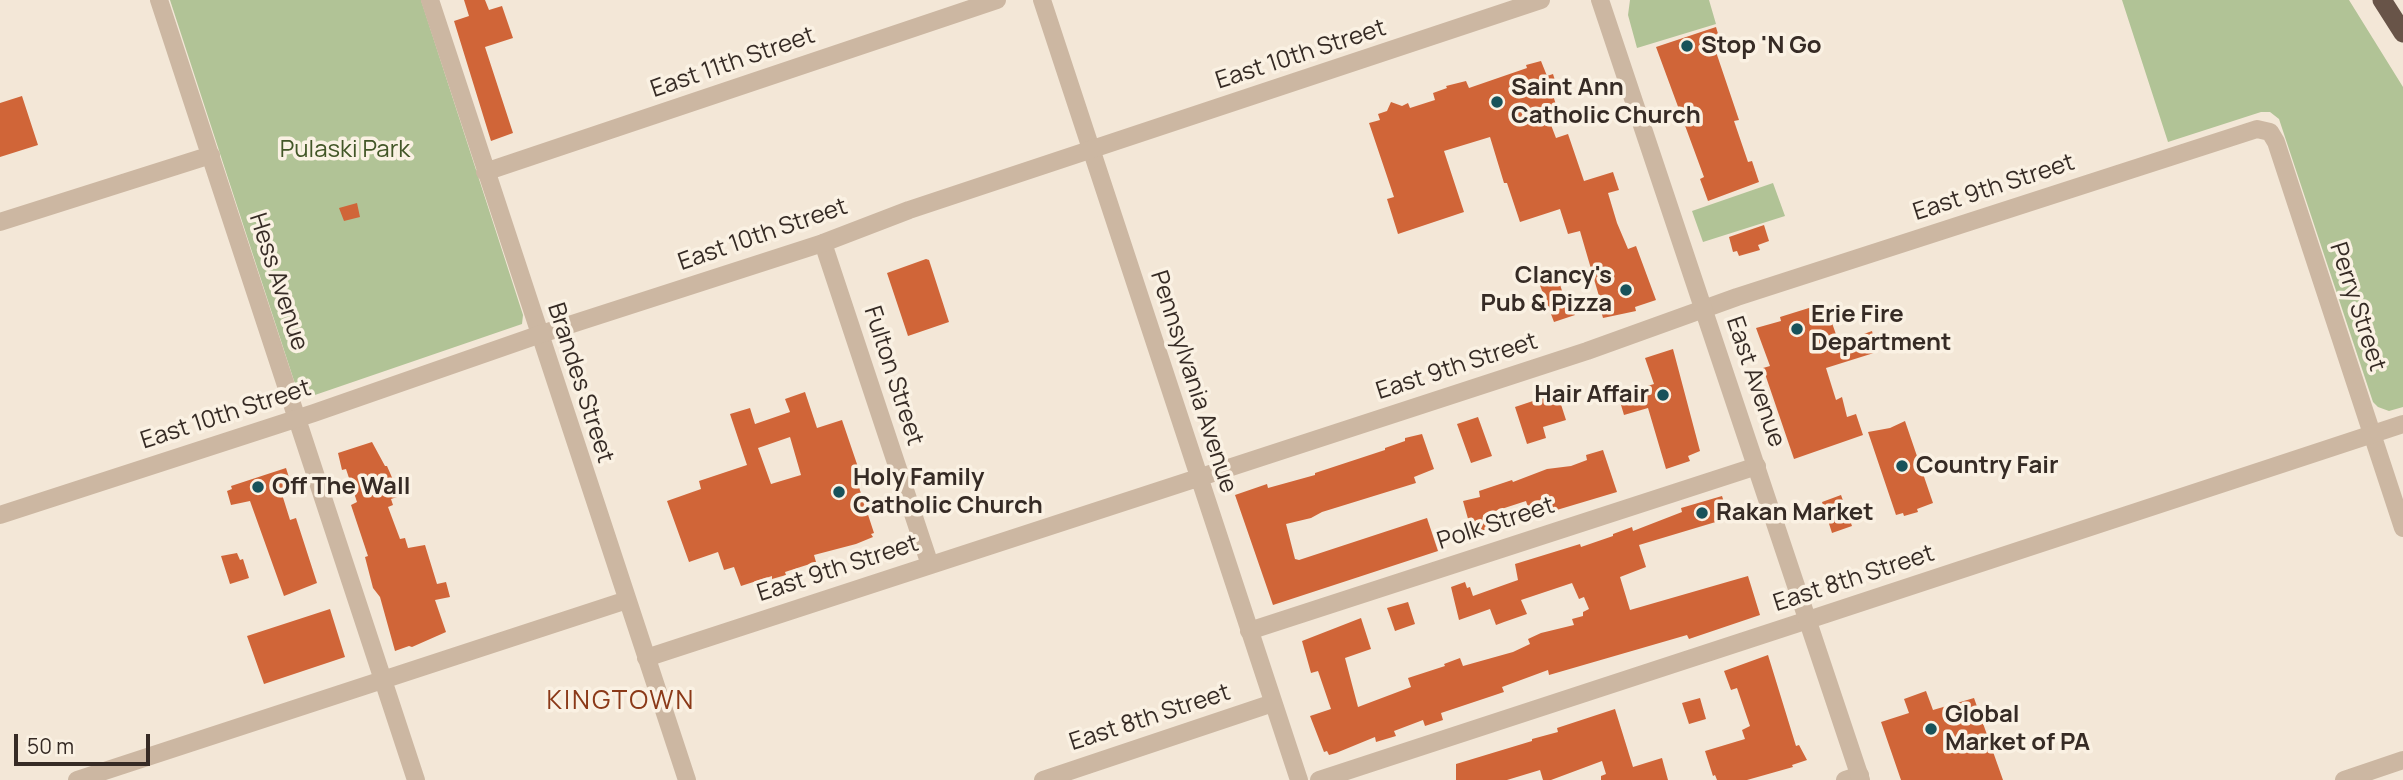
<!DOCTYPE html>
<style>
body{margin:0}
#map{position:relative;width:2403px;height:780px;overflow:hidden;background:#f3e7d7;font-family:Manrope,sans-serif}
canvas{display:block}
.scale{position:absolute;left:14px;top:734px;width:136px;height:32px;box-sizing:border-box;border:4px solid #362b25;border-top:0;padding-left:9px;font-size:21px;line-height:24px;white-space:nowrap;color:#362b25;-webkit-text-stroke:5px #faf1e3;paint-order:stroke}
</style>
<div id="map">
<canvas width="2403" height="780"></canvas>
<div class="scale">50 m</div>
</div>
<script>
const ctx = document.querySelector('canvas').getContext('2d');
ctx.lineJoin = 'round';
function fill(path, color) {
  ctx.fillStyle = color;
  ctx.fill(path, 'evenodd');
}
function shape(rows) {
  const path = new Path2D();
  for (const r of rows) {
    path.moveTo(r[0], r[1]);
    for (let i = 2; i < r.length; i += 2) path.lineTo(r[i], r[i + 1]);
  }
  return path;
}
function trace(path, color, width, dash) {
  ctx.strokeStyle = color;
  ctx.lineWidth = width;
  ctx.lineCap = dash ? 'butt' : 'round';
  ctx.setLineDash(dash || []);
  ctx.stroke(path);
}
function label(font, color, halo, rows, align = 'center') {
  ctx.font = font + ' Manrope,sans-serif';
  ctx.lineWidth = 7;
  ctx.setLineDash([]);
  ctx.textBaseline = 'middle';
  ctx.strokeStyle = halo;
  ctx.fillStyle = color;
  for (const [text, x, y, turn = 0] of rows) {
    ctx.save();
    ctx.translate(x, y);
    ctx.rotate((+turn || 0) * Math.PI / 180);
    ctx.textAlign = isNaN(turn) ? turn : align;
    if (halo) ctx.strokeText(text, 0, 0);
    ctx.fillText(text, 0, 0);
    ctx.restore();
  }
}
fill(shape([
 [170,0,421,0,523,315,522,324,312,396,302,396,297,390],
 [1630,0,1709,0,1716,24,1637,48,1628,15],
 [2122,0,2349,0,2403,87,2403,407,2389,411,2378,407,2373,402,2279,119,2270,112,2261,112,2168,142],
 [1773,183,1785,216,1703,242,1692,211]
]), '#b1c396');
fill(shape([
 [464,0,485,0,489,10,502,6,513,38,485,47,513,133,491,141,454,21,469,16],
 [1716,27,1721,44,1714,46,1739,120,1734,121,1748,162,1752,161,1759,182,1708,201,1700,179,1704,177,1656,47],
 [1541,61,1547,76,1553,74,1558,90,1552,92,1557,108,1546,112,1556,138,1568,134,1584,181,1613,172,1619,190,1608,193,1617,223,1628,249,1636,246,1656,300,1635,307,1636,311,1603,318,1599,304,1601,303,1580,231,1568,234,1560,209,1520,222,1507,183,1504,183,1490,137,1444,151,1464,212,1398,234,1387,199,1394,197,1369,123,1380,120,1378,114,1387,111,1391,102,1402,106,1408,103,1410,108,1435,100,1433,93,1447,88,1446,86,1466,81,1469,88,1527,68,1526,65],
 [22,96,38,145,0,157,0,103],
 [357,203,360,217,344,221,339,208],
 [1764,225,1769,241,1758,245,1760,250,1739,256,1737,251,1733,252,1729,237],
 [926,259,929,260,949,322,908,336,887,273],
 [1555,269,1563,294,1566,293,1575,315,1554,322,1536,275],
 [1825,303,1839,343,1872,331,1877,352,1826,368,1836,400,1842,397,1847,417,1856,414,1863,435,1794,459,1763,368,1770,366,1756,328,1781,321,1780,317],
 [1673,349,1700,451,1688,456,1690,461,1666,469,1648,408,1624,415,1618,395,1654,384,1645,358],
 [1556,389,1566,420,1543,427,1546,438,1527,444,1515,407,1539,399,1537,395],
 [805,392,817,428,842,420,859,470,854,472,874,533,871,534,873,537,856,544,814,555,816,562,785,572,786,575,772,579,772,576,741,586,734,567,724,570,718,552,689,562,667,501,701,489,699,481,747,465,730,414,750,408,755,424,790,412,785,399],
 [790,437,801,475,771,484,758,448],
 [1478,417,1492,456,1471,463,1457,424],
 [1905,421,1933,503,1917,509,1918,512,1904,516,1903,513,1896,515,1868,432,1890,428],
 [1422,434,1434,469,1414,477,1416,483,1322,512,1311,518,1286,524,1295,559,1299,560,1427,518,1438,551,1273,605,1235,495,1267,484,1268,488,1315,475,1315,473,1385,450,1385,448,1405,441,1405,438],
 [372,442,385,466,387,466,400,496,391,499,393,505,388,507,400,539,405,538,408,548,425,545,437,584,446,582,450,597,435,600,446,632,412,647,409,646,395,651,380,597,373,588,365,557,368,556,351,505,357,502,346,469,342,470,338,453],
 [1603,450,1617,492,1550,512,1548,505,1529,510,1526,501,1483,515,1488,529,1472,533,1463,501,1480,497,1479,491,1512,480,1513,482,1547,469,1571,466,1587,460,1586,455],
 [286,468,292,487,281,491,290,520,296,518,317,583,284,596,250,501,231,505,227,491,232,489,231,486],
 [1841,495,1852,526,1832,533,1822,502],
 [1722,496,1729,518,1639,545,1646,567,1620,577,1630,610,1748,576,1760,615,1689,639,1687,635,1549,675,1548,670,1502,687,1504,692,1441,713,1443,720,1425,726,1423,720,1394,731,1396,736,1376,742,1375,737,1336,753,1329,755,1327,751,1324,752,1310,716,1331,709,1318,671,1311,673,1302,641,1361,618,1371,649,1345,658,1358,707,1411,687,1408,678,1445,666,1444,664,1460,658,1463,666,1513,652,1530,644,1528,639,1541,633,1574,625,1572,619,1583,616,1583,612,1589,609,1584,597,1579,599,1572,583,1521,600,1527,614,1504,622,1496,625,1490,609,1459,620,1451,587,1465,582,1467,588,1470,587,1473,596,1518,580,1515,564,1580,544,1581,547,1613,536,1613,534,1632,527,1633,531,1682,512,1681,508],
 [237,553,240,560,243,559,249,578,230,584,221,556],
 [1408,602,1415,624,1395,631,1387,608],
 [330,609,345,657,264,684,247,636],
 [1768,655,1796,746,1799,745,1807,760,1792,765,1793,767,1747,780,1717,780,1715,775,1713,776,1705,751,1745,739,1742,730,1750,726,1737,688,1731,690,1724,671],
 [1926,691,1933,710,1974,698,2003,780,1901,780,1881,722,1909,713,1904,699],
 [1700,698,1706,719,1689,724,1682,703],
 [1615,709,1633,767,1662,758,1668,780,1601,780,1601,776,1606,774,1602,761,1551,780,1543,780,1540,770,1507,780,1456,780,1456,764,1532,741,1532,739,1558,732,1557,728]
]), '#d06538');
trace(shape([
 [159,0,416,780],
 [430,0,687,780],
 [1042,0,1299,780],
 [485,172,997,0],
 [0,222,211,155],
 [823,243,930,565],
 [1249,631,1757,466],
 [646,658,1587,351,1737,297,2257,129,2270,132,2276,142,2403,528],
 [77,780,627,600],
 [1043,780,1273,703],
 [1319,780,1808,620],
 [1845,780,1860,775],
 [2344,780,2403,760]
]), '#ccb7a2', 18);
trace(shape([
 [1600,0,1861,780],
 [0,515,314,413,538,335,823,243,909,210,1541,0],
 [1808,620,2403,424]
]), '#ccb7a2', 18);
trace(shape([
 [2382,0,2403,33]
]), '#685448', 19);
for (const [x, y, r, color] of [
 [1687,46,7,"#18525a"],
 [1497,102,7,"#18525a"],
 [1626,290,7,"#18525a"],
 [1797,329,7,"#18525a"],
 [1663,395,7,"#18525a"],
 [1902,466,7,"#18525a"],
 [258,487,7,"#18525a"],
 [839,492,7,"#18525a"],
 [1702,513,7,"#18525a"],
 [1931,729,7,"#18525a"]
]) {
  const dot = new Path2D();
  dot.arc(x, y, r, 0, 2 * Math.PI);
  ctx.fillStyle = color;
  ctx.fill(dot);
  trace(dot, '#faf1e3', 2.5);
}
label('bold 24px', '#362b25', '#faf1e3', [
 ["Stop 'N Go",1701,46],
 ["Saint Ann",1511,88],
 ["Catholic Church",1511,116],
 ["Clancy's",1612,276,"right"],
 ["Pub & Pizza",1612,304,"right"],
 ["Erie Fire",1811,315],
 ["Department",1811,343],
 ["Hair Affair",1649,395,"right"],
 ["Country Fair",1916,466],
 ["Holy Family",853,478],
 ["Catholic Church",853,506],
 ["Off The Wall",272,487],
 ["Rakan Market",1716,513],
 ["Global",1945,715],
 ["Market of PA",1945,743]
], 'left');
label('24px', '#362b25', '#faf1e3', [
 ["East 10th Street",1301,55,-18],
 ["East 11th Street",733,63,-19],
 ["East 9th Street",1994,188,-18],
 ["East 10th Street",763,235,-19],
 ["Hess Avenue",278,282,72],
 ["Perry Street",2357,307,72],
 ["East 9th Street",1457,367,-18],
 ["Fulton Street",893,376,72],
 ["Pennsylvania Avenue",1193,382,72],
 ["East Avenue",1755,382,71],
 ["Brandes Street",580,383,72],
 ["East 10th Street",226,415,-18],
 ["Polk Street",1496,524,-18],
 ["East 9th Street",838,569,-18],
 ["East 8th Street",1854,579,-18],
 ["East 8th Street",1150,718,-18]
]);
label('24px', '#425627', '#faf1e3', [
 ["Pulaski Park",345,150]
]);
ctx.letterSpacing = '2px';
label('26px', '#8b3918', '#faf1e3', [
 ["KINGTOWN",621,702]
]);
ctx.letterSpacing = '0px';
</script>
